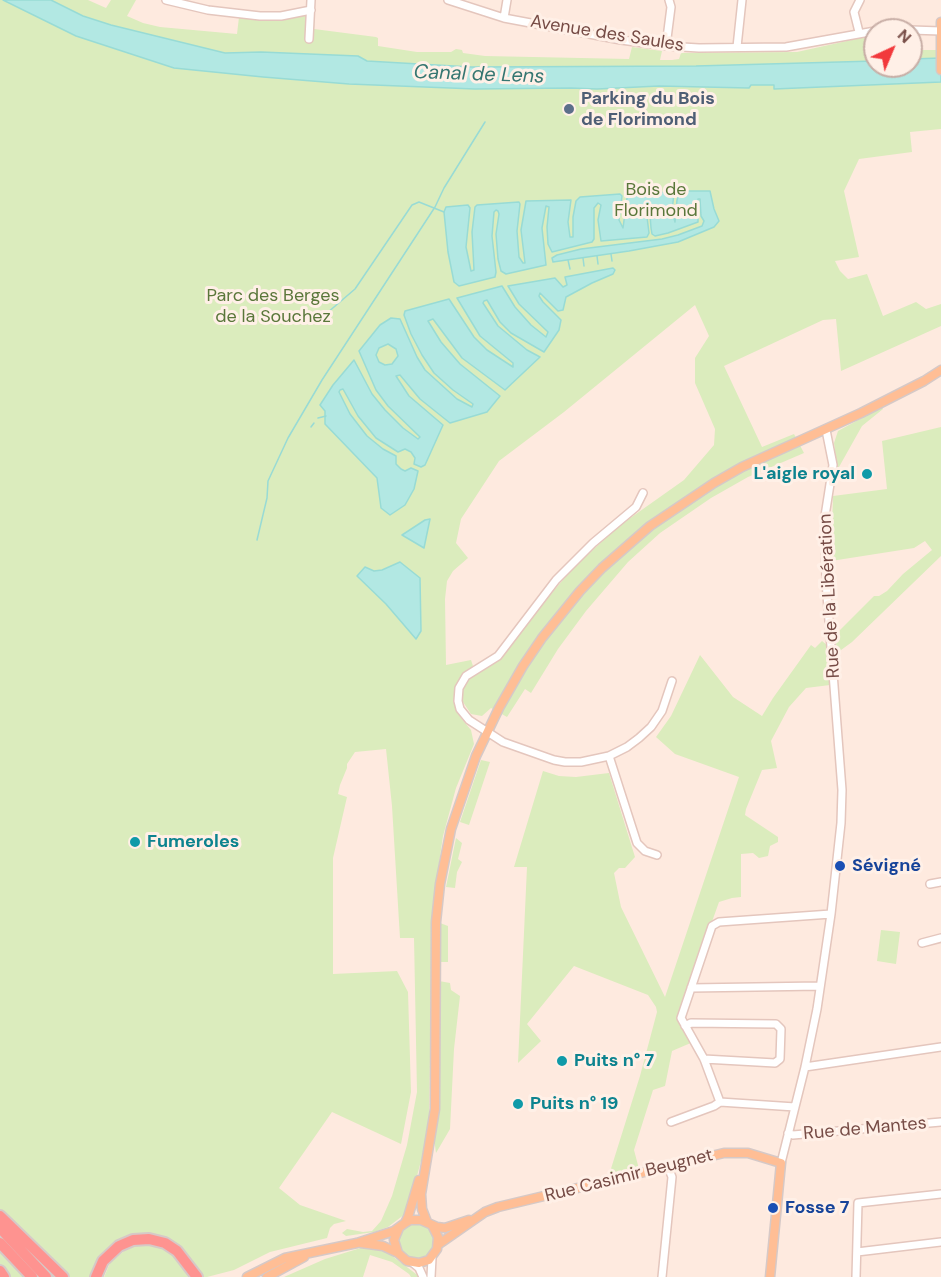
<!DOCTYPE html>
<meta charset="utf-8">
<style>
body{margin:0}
#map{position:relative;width:941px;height:1277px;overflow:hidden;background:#feeadf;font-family:"DM Sans",sans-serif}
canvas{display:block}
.north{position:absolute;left:863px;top:18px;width:60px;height:60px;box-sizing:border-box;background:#fff0e7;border:2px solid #c8aea6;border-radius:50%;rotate:44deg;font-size:16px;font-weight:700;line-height:24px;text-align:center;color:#764b45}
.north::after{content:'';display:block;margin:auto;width:21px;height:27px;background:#f2393c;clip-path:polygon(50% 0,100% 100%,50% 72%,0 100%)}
</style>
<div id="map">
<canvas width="941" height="1277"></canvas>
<div class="north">N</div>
</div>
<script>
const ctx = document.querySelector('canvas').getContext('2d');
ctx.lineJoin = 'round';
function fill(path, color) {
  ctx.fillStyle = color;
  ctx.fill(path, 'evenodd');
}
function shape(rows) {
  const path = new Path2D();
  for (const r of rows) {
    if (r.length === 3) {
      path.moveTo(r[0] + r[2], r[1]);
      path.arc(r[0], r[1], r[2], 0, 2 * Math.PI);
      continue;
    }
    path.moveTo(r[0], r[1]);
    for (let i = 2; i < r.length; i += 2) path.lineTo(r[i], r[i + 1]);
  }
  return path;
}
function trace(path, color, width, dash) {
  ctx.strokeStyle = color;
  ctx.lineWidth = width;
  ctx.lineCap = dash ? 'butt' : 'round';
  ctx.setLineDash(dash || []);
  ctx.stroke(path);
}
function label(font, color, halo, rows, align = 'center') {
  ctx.font = font + ' "DM Sans",sans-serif';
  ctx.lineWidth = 6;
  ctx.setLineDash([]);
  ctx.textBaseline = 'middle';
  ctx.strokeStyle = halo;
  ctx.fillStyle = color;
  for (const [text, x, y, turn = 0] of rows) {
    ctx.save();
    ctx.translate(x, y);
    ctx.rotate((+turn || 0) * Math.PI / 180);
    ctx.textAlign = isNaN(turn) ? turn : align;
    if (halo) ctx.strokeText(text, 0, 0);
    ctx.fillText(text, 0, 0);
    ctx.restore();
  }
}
fill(shape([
 [0,0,88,0,106,8,111,0,136,0,127,16,143,23,160,27,237,34,239,17,271,20,304,14,315,14,314,29,376,37,378,38,378,46,417,52,451,52,456,49,462,50,463,53,485,56,629,59,632,47,662,51,660,60,672,60,679,59,681,53,797,52,865,37,866,51,875,51,875,66,911,66,911,50,941,50,938,82,941,82,941,129,910,132,912,152,859,159,844,191,859,257,835,261,840,271,848,279,867,274,883,316,916,302,926,309,941,304,941,326,841,371,836,319,823,320,724,366,762,447,794,434,804,453,748,477,711,498,660,533,628,562,586,611,558,649,531,693,525,689,507,717,491,708,482,716,471,714,463,702,463,691,465,684,474,674,502,658,532,616,574,567,619,526,684,480,714,445,715,429,695,383,695,358,709,336,695,305,564,412,499,461,461,519,456,543,468,558,453,571,447,581,445,599,446,665,471,660,473,666,460,678,454,703,461,718,471,730,474,744,456,788,443,836,436,884,432,923,429,1125,424,1150,408,1209,405,1214,388,1227,374,1232,346,1236,342,1233,347,1229,363,1232,372,1231,381,1221,392,1196,407,1145,417,1092,414,938,400,938,392,806,386,749,355,752,347,764,347,768,340,785,338,794,347,797,333,858,333,974,397,971,408,992,411,1092,401,1144,332,1112,279,1188,300,1205,346,1221,334,1224,330,1228,327,1238,270,1252,234,1270,207,1277,199,1277,182,1251,131,1237,94,1277,70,1277,0,1209],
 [882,407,883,409,862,426,839,467,837,467,834,443,838,431],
 [941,427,941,556,852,642,837,653,835,635,874,596,879,596,887,591,903,574,932,550,925,541,914,548,831,561,833,496,887,489,882,441],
 [822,641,827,645,830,685,806,688,789,707,771,741,777,768,762,770,746,809,745,815,778,837,778,842,770,846,768,856,759,858,753,853,741,854,741,897,732,898,719,902,678,1017,693,1042,672,1051,665,1086,653,1090,634,1150,639,1169,609,1175,640,1076,657,1012,656,1007,648,995,574,966,527,1024,541,1041,518,1063,527,867,514,867,543,771,559,776,576,777,609,773,635,857,625,868,619,868,614,873,621,907,665,997,739,777,675,754,656,737,671,716,700,655,733,697,762,716,773,698,811,645,815,648],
 [481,760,490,762,469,825,460,822],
 [456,838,462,843,458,859,462,862,457,872,455,888,446,887],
 [440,923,448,926,448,962,439,962],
 [881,930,900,932,896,964,877,961],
 [439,981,450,983,451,990,460,996,454,1049,450,1129,436,1153,434,1138],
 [416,1241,18],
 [149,1243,170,1250,187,1271,188,1277,104,1277,110,1263,124,1251,140,1244],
 [367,1246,375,1246,378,1250,383,1249,420,1277,411,1277,409,1274,392,1262,370,1255,363,1277,284,1277,325,1259],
 [0,1251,24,1277,8,1277,0,1264]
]), '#dbecbd');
const water = shape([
 [3,0,51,0,83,16,111,25,225,53,261,52,358,56,367,61,471,67,696,66,875,61,875,66,911,66,911,59,941,58,941,82,774,89,774,85,751,85,749,88,659,86,597,89,571,88,475,89,349,84,263,77,174,68,76,36,3,0],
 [680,191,710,191,714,209,719,221,714,227,678,242,629,251,553,262,552,258,557,255,581,249,662,239,678,235,702,226,704,221,701,216,700,199,698,199,698,222,668,233,655,236,652,234,651,228,649,202,646,209,649,233,647,237,601,241,598,220,601,205,598,203,594,208,594,239,592,242,552,252,548,244,547,227,549,207,546,206,542,228,546,265,506,274,501,271,498,259,496,234,499,214,498,211,496,210,494,212,492,236,496,272,495,277,459,286,454,282,448,252,444,212,446,207,468,205,470,208,466,247,471,271,474,270,472,232,475,207,477,205,519,202,520,204,517,231,519,257,523,263,525,263,521,230,526,201,571,200,568,222,570,237,573,237,573,217,576,201,580,197,620,194,622,196,619,220,623,228,627,198,630,194,671,192,674,193,672,211,675,222,677,200,680,191],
 [613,268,615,270,613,274,592,283,566,297,563,310,558,311,540,293,539,296,543,302,561,320,559,330,544,352,511,333,500,322,487,300,484,301,483,303,498,326,527,350,540,357,505,390,462,358,433,319,428,321,441,342,460,364,500,396,487,412,450,423,420,399,400,375,396,376,409,396,443,425,425,465,421,467,414,464,415,458,411,452,405,449,398,452,376,438,358,416,343,389,340,390,339,392,350,414,367,436,383,449,396,456,396,464,401,469,405,471,411,468,418,471,414,489,405,505,390,515,381,508,377,478,325,424,325,411,320,405,333,385,354,360,372,394,385,410,403,428,418,439,420,437,388,406,376,390,359,351,380,325,391,318,400,319,417,357,425,370,457,399,472,407,473,404,453,390,434,373,422,355,411,334,404,315,405,311,449,299,474,337,487,350,513,367,513,363,480,336,457,298,502,286,515,307,531,325,546,337,548,332,519,304,508,286,555,278,563,287,567,285,565,277,613,268],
 [388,344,396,349,398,356,392,364,385,365,379,362,376,355,379,348,388,344],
 [430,519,424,548,402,535,425,520,430,519],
 [400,562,420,578,421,631,416,639,386,604,357,576,365,567,374,571,382,570,400,562]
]);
fill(water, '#b2e8e3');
trace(water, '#98dbd5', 1.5);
trace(shape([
 [611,254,612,261],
 [597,256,598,264],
 [583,258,584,266],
 [568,260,570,269],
 [327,313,355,289,412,205,419,202,444,212],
 [318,418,326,416],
 [311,427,314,423],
 [257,540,267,498,268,481,288,438,322,380,435,207,444,188,485,122]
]), '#98dbd5', 1.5);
const minor = shape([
 [166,0,208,10,260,16,281,16,311,10],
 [448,0,504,18,621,40,666,46,699,48,786,47,875,31],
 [504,18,507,0],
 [911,30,941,31],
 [859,32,854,12,860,0],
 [309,39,311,0],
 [666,46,671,7,669,0],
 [737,47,742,0],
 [643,493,636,507,593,543,556,580,498,656,466,676,459,688,458,701,460,709,469,720,503,742,554,760,565,762,581,762,609,756,627,747,639,738,651,727,662,711,672,681],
 [609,756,637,843,645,851,657,855],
 [930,884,941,882],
 [922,943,941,938],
 [691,988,820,986],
 [685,1026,691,1023,776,1024,781,1029,780,1059,775,1063,704,1059],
 [805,1067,941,1047],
 [720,1102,704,1059,681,1018,712,926,719,922,831,914],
 [671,1122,714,1106,720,1102,795,1107],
 [788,1133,793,1135,941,1122],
 [781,1163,805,1067,817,1009,831,914,841,823,842,790,826,582,825,516,833,465,826,430],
 [857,1252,941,1242],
 [413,1263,419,1268,423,1277],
 [431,1277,432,1258],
 [662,1277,672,1177,668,1167],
 [856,1277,858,1203,941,1194]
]);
const major = shape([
 [941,22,941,70],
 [427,1222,422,1209,421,1194,435,1109,436,922,440,884,451,829,476,756,499,708,523,666,542,638,580,591,602,568,650,526,714,483,742,467,861,413,924,381,941,370],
 [405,1223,410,1220,421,1220,437,1227,445,1228,469,1220],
 [361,1243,383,1246,398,1253,407,1261,419,1263,429,1260,437,1249,438,1237,432,1225],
 [439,1244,485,1212,498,1207,724,1153,748,1153,781,1163,770,1277],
 [398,1253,394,1240,399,1228],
 [247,1277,285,1258,357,1243,394,1231,405,1223,408,1217,419,1180],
 [267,1277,304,1257]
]);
const highway = shape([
 [0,1216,63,1277],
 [0,1228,46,1277],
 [0,1243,32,1277],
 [0,1271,4,1277],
 [96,1277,103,1261,119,1246,133,1240,149,1239,165,1243,177,1251,197,1277]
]);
trace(minor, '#e4c6bd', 10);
trace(major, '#d6c9c7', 11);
trace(highway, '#d6c9c7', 14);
trace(minor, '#fff', 7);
trace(major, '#ffbe95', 8);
trace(highway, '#fe9390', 10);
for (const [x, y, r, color] of [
 [569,109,6,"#5c6f8a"],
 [867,474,6,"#0f9aa8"],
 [135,842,6,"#0f9aa8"],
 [840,866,6,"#1a4fb4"],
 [562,1061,6,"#0f9aa8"],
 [518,1104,6,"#0f9aa8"],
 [773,1208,6,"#1a4fb4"]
]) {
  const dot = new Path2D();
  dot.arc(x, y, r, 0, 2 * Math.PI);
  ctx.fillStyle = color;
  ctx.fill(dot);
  trace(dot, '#fff0e7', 2);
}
label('18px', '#764b45', '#fff0e7', [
 ["Avenue des Saules",607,34,9],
 ["Rue de la Libération",830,596,-93],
 ["Rue de Mantes",865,1129,-5],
 ["Rue Casimir Beugnet",629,1176,-14]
]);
label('bold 18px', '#4e5e75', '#fff0e7', [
 ["Parking du Bois",581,99],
 ["de Florimond",581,120]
], 'left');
label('18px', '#5a773a', '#fff0e7', [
 ["Bois de",656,190],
 ["Florimond",656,211],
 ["Parc des Berges",273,296],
 ["de la Souchez",273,317]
]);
label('bold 18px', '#0d838f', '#fff0e7', [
 ["L'aigle royal",855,474,"right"],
 ["Fumeroles",147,842],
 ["Puits n° 7",574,1061],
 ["Puits n° 19",530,1104]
], 'left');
label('bold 18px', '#164399', '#fff0e7', [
 ["Sévigné",852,866],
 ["Fosse 7",785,1208]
], 'left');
label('italic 20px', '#357671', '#fff0e7', [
 ["Canal de Lens",479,75,2]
]);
</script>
